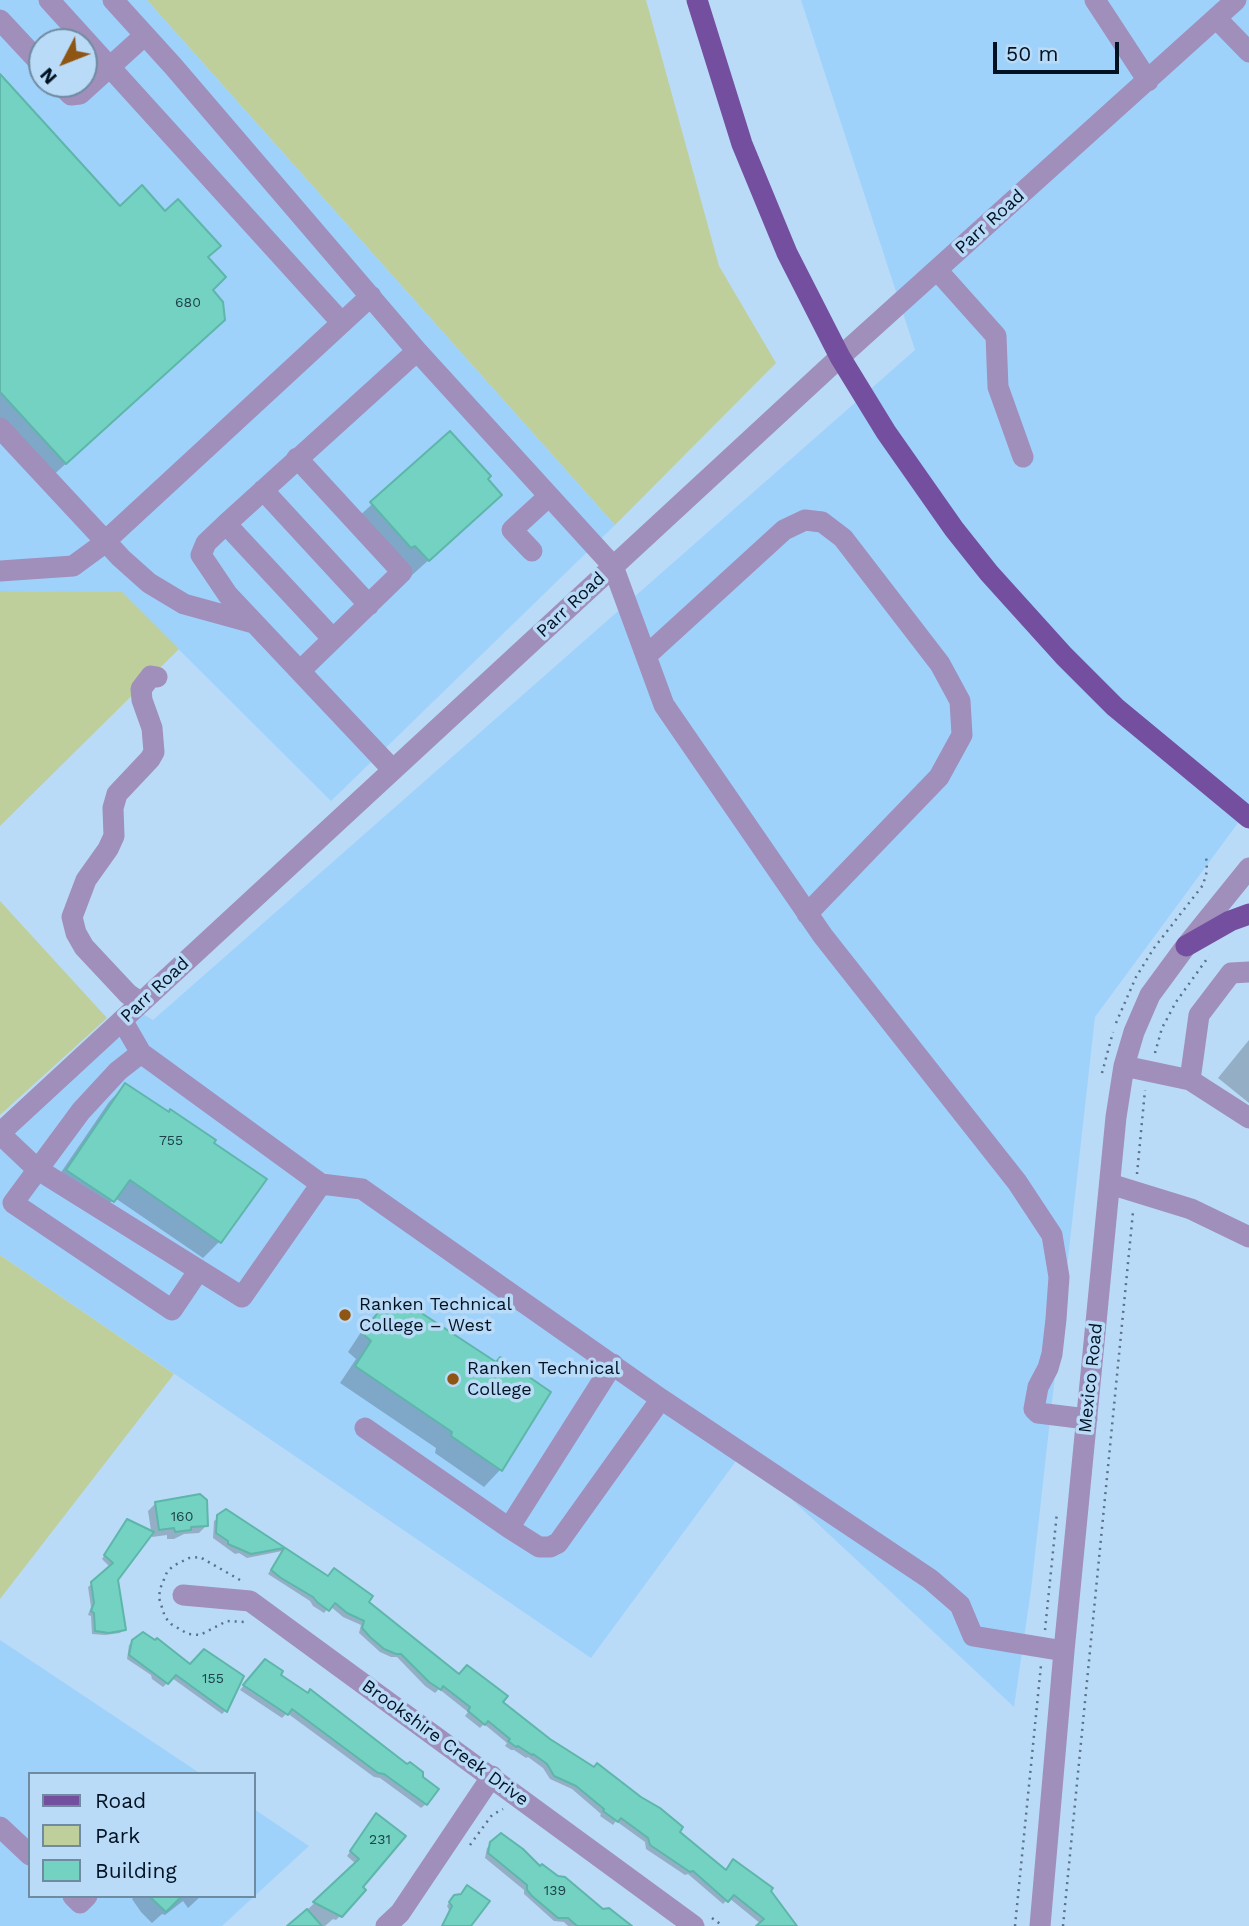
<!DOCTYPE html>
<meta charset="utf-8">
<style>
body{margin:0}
#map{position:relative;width:1249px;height:1926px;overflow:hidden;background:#b9dbf7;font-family:"Work Sans",sans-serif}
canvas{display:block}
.legend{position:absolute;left:28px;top:1772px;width:228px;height:126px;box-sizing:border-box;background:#b9dbf7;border:2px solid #6f8ba2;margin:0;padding:9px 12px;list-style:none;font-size:21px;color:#001222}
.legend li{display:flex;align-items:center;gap:14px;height:35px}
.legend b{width:35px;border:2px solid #6f8ba2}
.north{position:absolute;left:28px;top:28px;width:70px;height:70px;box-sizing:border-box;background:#b9dbf7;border:2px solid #6f8ba2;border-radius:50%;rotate:228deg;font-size:19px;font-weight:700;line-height:28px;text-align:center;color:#001222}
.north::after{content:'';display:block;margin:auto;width:24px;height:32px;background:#8f5512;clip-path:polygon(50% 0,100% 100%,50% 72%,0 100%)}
.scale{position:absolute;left:993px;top:42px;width:126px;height:32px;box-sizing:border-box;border:4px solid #001222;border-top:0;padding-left:9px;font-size:21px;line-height:24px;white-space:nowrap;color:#001222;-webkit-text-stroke:5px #b9dbf7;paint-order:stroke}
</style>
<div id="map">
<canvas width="1249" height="1926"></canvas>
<ul class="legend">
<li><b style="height:9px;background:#744fa0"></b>Road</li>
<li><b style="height:19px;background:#becf9c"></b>Park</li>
<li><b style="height:19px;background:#74d2c3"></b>Building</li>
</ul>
<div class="north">N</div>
<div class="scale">50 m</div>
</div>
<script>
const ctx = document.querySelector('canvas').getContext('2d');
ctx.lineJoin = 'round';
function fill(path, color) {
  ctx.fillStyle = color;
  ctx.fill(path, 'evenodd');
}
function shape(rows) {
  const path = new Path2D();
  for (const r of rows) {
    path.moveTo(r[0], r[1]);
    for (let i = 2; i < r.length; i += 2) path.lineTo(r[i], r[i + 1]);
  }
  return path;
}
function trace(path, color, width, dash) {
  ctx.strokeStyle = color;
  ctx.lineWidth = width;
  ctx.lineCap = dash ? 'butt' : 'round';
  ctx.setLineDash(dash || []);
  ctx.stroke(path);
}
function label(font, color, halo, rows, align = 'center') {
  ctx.font = font + ' "Work Sans",sans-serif';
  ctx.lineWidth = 7;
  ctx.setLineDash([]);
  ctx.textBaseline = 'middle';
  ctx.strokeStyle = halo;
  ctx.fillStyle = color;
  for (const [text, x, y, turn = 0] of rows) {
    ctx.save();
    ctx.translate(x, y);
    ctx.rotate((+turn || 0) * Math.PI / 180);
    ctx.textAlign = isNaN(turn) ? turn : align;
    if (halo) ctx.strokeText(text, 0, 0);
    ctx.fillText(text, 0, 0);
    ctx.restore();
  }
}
fill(shape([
 [0,0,147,0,615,525,331,801,122,593,0,591],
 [42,42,84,42,84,84,42,84],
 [801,0,1249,0,1249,808,1095,1017,1031,1590,1014,1707,742,1453,591,1658,0,1255,0,1133,135,1009,153,1020,915,350],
 [0,1640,201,1774,30,1774,30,1896,254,1896,254,1809,309,1846,222,1926,0,1926]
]), '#9fd2fb');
fill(shape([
 [147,0,646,0,719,266,776,363,615,525],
 [0,591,122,592,179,649,0,826],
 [0,901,107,1018,0,1115],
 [0,1255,174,1374,0,1599]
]), '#becf9c');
fill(shape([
 [0,76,120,208,206,257,211,290,206,336,49,479,0,426],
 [449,433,483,511,411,576,355,520],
 [1249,1040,1249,1103,1218,1078],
 [125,1085,220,1241,203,1258,115,1198,96,1217,51,1187,109,1102],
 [383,1307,549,1393,500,1470,484,1487,435,1453,436,1448,340,1383,356,1359,348,1352,367,1323],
 [156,1503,207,1525,199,1533,184,1534,174,1539,167,1539,167,1535,152,1537,148,1511],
 [226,1511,367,1602,459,1676,501,1702,549,1740,677,1832,725,1872,769,1891,794,1926,759,1926,761,1924,729,1898,723,1904,688,1874,685,1875,646,1849,645,1842,616,1821,613,1825,600,1816,601,1814,572,1789,550,1779,543,1768,528,1757,526,1758,514,1750,511,1750,505,1746,507,1743,484,1724,480,1728,465,1716,468,1712,439,1689,435,1693,425,1686,397,1657,391,1657,380,1652,359,1633,361,1625,343,1617,330,1606,324,1613,313,1606,310,1601,268,1574,282,1551,247,1558,239,1553,235,1554,213,1538,214,1521],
 [124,1525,116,1579,124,1629,120,1633,105,1635,92,1634,91,1616,88,1615,91,1607,88,1587,111,1568,102,1559],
 [133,1641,190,1666,242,1677,225,1711,222,1714,172,1678,163,1687,152,1679,151,1675,127,1659,129,1645],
 [261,1665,307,1694,426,1804,421,1808,380,1778,374,1777,287,1713,282,1718,240,1690],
 [376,1815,361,1887,355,1901,336,1920,333,1919,325,1926,290,1926,356,1864,347,1856],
 [492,1843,540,1868,628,1926,568,1926,564,1922,554,1921,524,1894,524,1890,485,1858,487,1848],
 [135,1896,201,1896,188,1908,183,1901,165,1915,162,1914,152,1923,141,1912,132,1899],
 [450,1901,469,1926,442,1926,449,1910,447,1906]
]), '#0003');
const building = shape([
 [0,74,120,206,142,185,165,211,178,199,221,246,208,257,226,277,213,290,223,302,225,320,66,464,0,392,0,74],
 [450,431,491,476,488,479,502,495,429,561,415,546,411,548,370,502,450,431],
 [125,1083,169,1112,170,1109,216,1140,214,1143,267,1179,221,1243,130,1180,114,1202,66,1170,125,1083],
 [400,1299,496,1362,500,1357,551,1392,502,1471,451,1436,452,1432,355,1366,371,1341,363,1334,383,1305,391,1309,400,1299],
 [200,1494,207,1500,208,1526,191,1527,191,1530,175,1532,174,1528,159,1530,155,1502,200,1494],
 [226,1509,328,1576,334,1568,373,1596,369,1602,459,1674,467,1665,508,1696,503,1702,550,1739,594,1767,597,1763,641,1797,660,1808,683,1827,680,1832,726,1870,733,1859,773,1888,771,1891,797,1926,756,1926,764,1919,734,1895,728,1902,693,1871,690,1872,650,1845,648,1838,621,1818,618,1822,603,1811,604,1809,576,1786,554,1776,547,1764,533,1754,532,1755,518,1746,516,1747,508,1741,510,1739,488,1721,485,1725,468,1711,470,1707,443,1686,441,1690,429,1682,401,1654,396,1654,384,1649,370,1637,362,1628,364,1621,347,1613,335,1603,329,1611,317,1602,313,1597,281,1578,271,1570,284,1548,251,1554,228,1544,228,1541,216,1533,217,1515,226,1509],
 [127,1519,154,1532,118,1580,126,1630,109,1633,95,1631,94,1613,91,1611,94,1603,91,1582,113,1563,104,1555,127,1519],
 [143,1632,155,1640,157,1638,190,1664,204,1649,244,1676,227,1712,176,1675,168,1684,129,1655,132,1640,143,1632],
 [265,1659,283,1671,281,1675,308,1693,310,1689,407,1764,410,1762,423,1772,423,1777,439,1789,427,1805,384,1774,378,1773,292,1709,288,1715,243,1685,265,1659],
 [376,1813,406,1836,363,1887,366,1890,342,1917,313,1902,359,1859,350,1851,376,1813],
 [501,1833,523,1849,540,1866,542,1864,558,1876,565,1877,603,1909,609,1908,632,1926,577,1926,568,1918,558,1918,532,1896,527,1890,527,1885,488,1853,490,1842,501,1833],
 [467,1885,490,1901,471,1926,442,1926,452,1906,449,1902,454,1895,461,1894,467,1885],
 [149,1896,182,1896,166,1912,149,1896],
 [307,1909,322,1926,287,1926,307,1909]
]);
fill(building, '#74d2c3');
trace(building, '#5db6a9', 2);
trace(shape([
 [1116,1023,1136,977,1154,948,1203,885,1207,871,1206,854],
 [1155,1053,1162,1028,1176,1002,1209,956],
 [1102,1073,1113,1032],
 [1137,1174,1145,1090],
 [240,1580,200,1557,189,1558,173,1566,167,1572,160,1589,159,1598,165,1617,171,1624,188,1634,200,1635,227,1621,245,1622],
 [1045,1630,1057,1512],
 [470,1845,492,1815,503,1809],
 [712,1918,723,1926],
 [1015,1926,1041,1665],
 [1063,1926,1133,1212]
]), '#597288', 2.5, [2, 5]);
trace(shape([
 [49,0,342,323],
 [113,0,173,66,417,351],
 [1095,0,1148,81],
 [1216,18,1249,52],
 [0,20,42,65],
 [60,84,71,95,80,94,145,35],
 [937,270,996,336,998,387,1023,457],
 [0,428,121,558,149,583,184,604,253,623],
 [297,458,402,572,300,671],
 [263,490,369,605],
 [226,524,333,639],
 [532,551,512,530,549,496],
 [0,571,73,566,99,547,371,296],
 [646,656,784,530,805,520,822,522,843,538,940,664,960,701,962,735,939,777,807,914],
 [393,770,228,595,201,555,206,543,226,524,417,351,613,566,664,705,823,936,1017,1182,1052,1235,1059,1277,1056,1319,1052,1354,1048,1368,1038,1387,1034,1409,1038,1413,1087,1419],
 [141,1003,128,994,84,947,76,933,72,917,86,880,108,849,114,836,113,808,117,794,150,759,154,752,152,728,142,700,141,689,151,676,157,677],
 [141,1053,118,1071,81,1111,13,1203,172,1310,199,1270],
 [1124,1066,1190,1080,1249,1118],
 [1190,1080,1199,1015,1231,973,1249,972],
 [0,1133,840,357,1236,0],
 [0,1134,37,1169,242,1297,321,1184,141,1053,122,1020],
 [321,1184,362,1189,661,1399,930,1579,960,1605,973,1636,1064,1651],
 [1110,1184,1191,1209,1249,1237],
 [613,1364,509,1528,539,1547,550,1547,558,1543,661,1399],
 [365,1428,509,1528],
 [183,1595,250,1601,694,1926],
 [0,1827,30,1855],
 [73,1896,80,1903,87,1896],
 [386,1926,400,1913,492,1776],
 [1040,1926,1064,1651,1116,1117,1124,1066,1134,1032,1150,995,1186,946,1249,868]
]), '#a08ebb', 21);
trace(shape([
 [697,0,742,144,787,253,840,357,886,432,954,529,989,573,1064,656,1115,707,1249,818],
 [1186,946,1230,921,1249,914]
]), '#744fa0', 21);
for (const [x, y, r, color] of [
 [345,1315,7,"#8f5512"],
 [453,1379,7,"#8f5512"]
]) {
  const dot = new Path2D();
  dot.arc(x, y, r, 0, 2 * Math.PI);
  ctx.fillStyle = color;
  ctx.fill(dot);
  trace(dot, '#b9dbf7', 2.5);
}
label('14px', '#1d424a', null, [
 ["680",188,303],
 ["755",171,1141],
 ["160",182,1517],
 ["155",213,1679],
 ["231",380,1840],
 ["139",555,1891]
]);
label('18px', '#001222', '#b9dbf7', [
 ["Parr Road",990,222,-42],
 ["Parr Road",571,605,-43],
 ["Parr Road",155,990,-43],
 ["Mexico Road",1091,1378,-84],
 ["Brookshire Creek Drive",445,1743,36]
]);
label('18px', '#001222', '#b9dbf7', [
 ["Ranken Technical",359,1305],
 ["College – West",359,1326],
 ["Ranken Technical",467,1369],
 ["College",467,1390]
], 'left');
</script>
